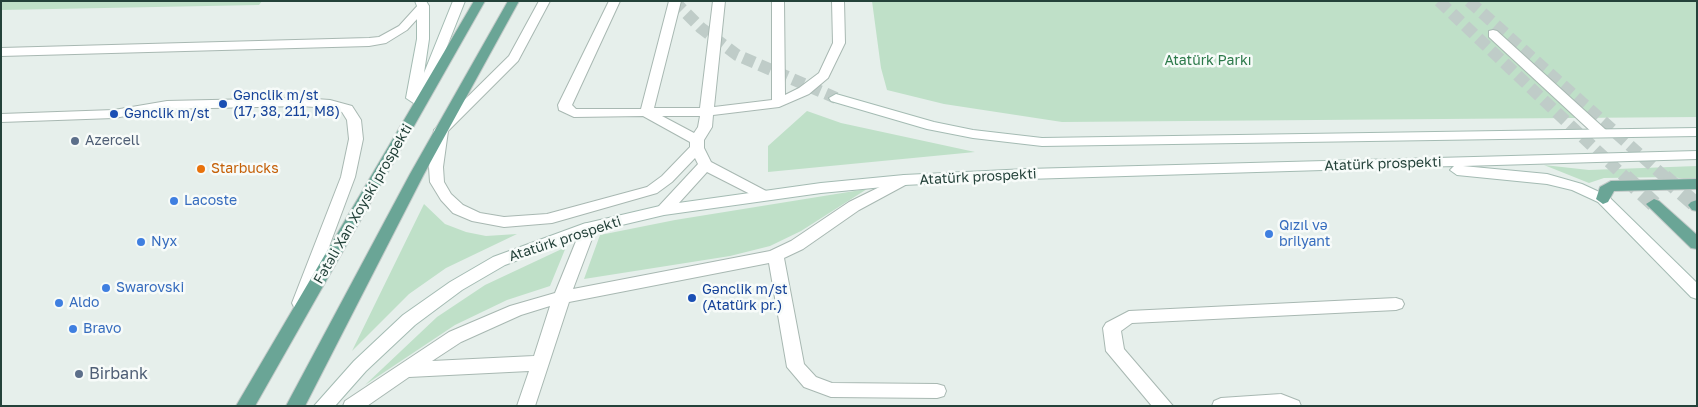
<!DOCTYPE html>
<meta charset="utf-8">
<style>
body{margin:0}
#map{position:relative;width:1698px;height:407px;overflow:hidden;background:#e6efeb;font-family:"Golos Text",sans-serif}
canvas{display:block}
.frame{position:absolute;inset:0;border:2px solid #24423a;pointer-events:none}
</style>
<div id="map">
<canvas width="1698" height="407"></canvas>
<div class="frame"></div>
</div>
<script>
const ctx = document.querySelector('canvas').getContext('2d');
ctx.lineJoin = 'round';
function fill(path, color) {
  ctx.fillStyle = color;
  ctx.fill(path, 'evenodd');
}
function shape(rows) {
  const path = new Path2D();
  for (const r of rows) {
    path.moveTo(r[0], r[1]);
    for (let i = 2; i < r.length; i += 2) path.lineTo(r[i], r[i + 1]);
  }
  return path;
}
function trace(path, color, width, dash) {
  ctx.strokeStyle = color;
  ctx.lineWidth = width;
  ctx.lineCap = dash ? 'butt' : 'round';
  ctx.setLineDash(dash || []);
  ctx.stroke(path);
}
function label(font, color, halo, rows, align = 'center') {
  ctx.font = font + ' "Golos Text",sans-serif';
  ctx.lineWidth = 5;
  ctx.setLineDash([]);
  ctx.textBaseline = 'middle';
  ctx.strokeStyle = halo;
  ctx.fillStyle = color;
  for (const [text, x, y, turn = 0] of rows) {
    ctx.save();
    ctx.translate(x, y);
    ctx.rotate((+turn || 0) * Math.PI / 180);
    ctx.textAlign = isNaN(turn) ? turn : align;
    if (halo) ctx.strokeText(text, 0, 0);
    ctx.fillText(text, 0, 0);
    ctx.restore();
  }
}
fill(shape([
 [1,1,262,1,259,5,1,10],
 [872,1,1697,1,1697,117,1062,122,944,104,887,90,881,68],
 [807,111,841,123,975,152,768,172,768,146],
 [1544,165,1589,170,1697,166,1697,181,1673,177,1604,178,1589,183],
 [867,189,801,231,770,246,730,256,584,279,600,235,675,220],
 [424,204,445,224,466,232,486,236,517,234,446,268,409,294,352,351],
 [566,247,550,286,507,300,455,325,365,385,437,317,485,285]
]), '#bfe0c8');
trace(shape([
 [674,1,701,28,737,55,836,98]
]), '#bfccc8', 12, [12, 6]);
trace(shape([
 [1439,1,1626,178],
 [1469,1,1666,178]
]), '#bfccc8', 12, [12, 6]);
trace(shape([
 [1625,177,1654,204],
 [1664,177,1696,205]
]), '#bfccc8', 16, [16, 8]);
const lane = shape([
 [539,1,550,1,518,61,448,131,443,167,444,182,451,194,463,205,480,213,504,217,547,214,647,187,662,176,690,147,690,142,643,116,574,117,559,110,558,105,609,1,620,1,572,105,576,109,641,109,669,1,681,1,654,108,700,108,713,1,725,1,714,107,772,100,772,1,784,1,785,95,799,88,819,73,833,43,832,1,844,1,845,43,828,78,809,94,779,107,713,115,712,127,704,140,704,148,711,162,768,192,770,195,768,198,758,198,707,172,669,214,659,214,656,210,659,206,698,164,695,158,672,182,657,193,552,223,504,227,472,221,453,213,441,200,430,182,429,167,434,130,509,56,539,1],
 [662,116,700,116,698,127,694,133,662,116],
 [423,3,429,6,407,30,386,43,369,46,1,56,1,48,369,38,379,37,399,26,419,4,423,3],
 [1493,30,1497,31,1606,130,1608,133,1606,136,1596,136,1489,37,1489,31,1493,30],
 [301,98,330,100,352,106,361,120,363,139,355,177,308,303,306,307,300,309,294,307,292,303,341,177,349,139,347,120,342,112,329,108,301,106,167,109,114,118,1,122,1,114,114,110,167,101,301,98],
 [904,175,911,180,909,183,859,210,803,249,784,258,804,364,816,377,832,383,937,384,944,386,946,391,944,396,937,398,831,397,804,387,787,367,769,263,569,302,535,406,517,406,529,371,409,377,367,406,343,406,345,401,449,332,510,306,555,293,583,224,588,223,593,224,596,228,573,289,770,251,791,241,849,202,904,175],
 [550,306,534,356,432,361,461,342,521,315,550,306],
 [1396,298,1402,300,1404,304,1402,308,1396,310,1132,323,1121,331,1124,349,1173,406,1152,406,1106,351,1103,328,1106,323,1129,311,1396,298],
 [1281,394,1299,401,1301,406,1212,406,1214,401,1221,398,1281,394]
]);
const secondary = shape([
 [415,1,426,1,429,6,429,39,424,73,453,1,465,1,425,102,418,106,406,98,417,39,417,6,415,1],
 [836,94,934,122,973,130,1042,138,1697,128,1697,136,1042,146,973,138,927,129,831,101,829,98,836,94],
 [1697,151,1697,159,1463,166,1547,174,1582,184,1608,196,1697,283,1697,299,1691,297,1598,202,1572,190,1547,184,1457,175,1450,170,1454,166,1027,179,904,185,821,193,664,215,592,232,505,265,462,290,415,325,366,371,335,406,314,406,354,361,403,315,450,282,493,257,583,224,664,205,821,183,904,175,1027,169,1697,151]
]);
const primary = shape([
 [474,1,485,1,255,406,236,406,474,1],
 [508,1,519,1,424,174,305,406,286,406,410,174,508,1],
 [1697,179,1697,189,1614,191,1608,202,1603,204,1596,199,1600,187,1611,181,1697,179],
 [1654,199,1659,201,1697,235,1697,249,1691,248,1649,207,1646,204,1654,199],
 [1697,200,1697,211,1692,210,1688,205,1691,202,1697,200]
]);
trace(lane, '#a8b8b2', 2);
trace(secondary, '#a4bbb3', 2);
trace(primary, '#c2cac8', 2);
fill(lane, '#fff');
fill(secondary, '#fff');
fill(primary, '#6aa596');
for (const [x, y, r, color] of [
 [223,104,5,"#1a4fb4"],
 [114,114,5,"#1a4fb4"],
 [75,141,5,"#5c6f8a"],
 [201,169,5,"#e8710a"],
 [174,201,5,"#3f7fe0"],
 [1269,234,5,"#3f7fe0"],
 [141,242,5,"#3f7fe0"],
 [106,288,5,"#3f7fe0"],
 [692,298,5,"#1a4fb4"],
 [59,303,5,"#3f7fe0"],
 [73,329,5,"#3f7fe0"],
 [79,374,5,"#5c6f8a"]
]) {
  const dot = new Path2D();
  dot.arc(x, y, r, 0, 2 * Math.PI);
  ctx.fillStyle = color;
  ctx.fill(dot);
  trace(dot, '#f7fbf9', 2);
}
label('14px', '#2d7a4b', '#f7fbf9', [
 ["Atatürk Parkı",1208,61]
]);
label('14px', '#164399', '#f7fbf9', [
 ["Gənclik m/st",233,96],
 ["(17, 38, 211, M8)",233,112],
 ["Gənclik m/st",124,114],
 ["Gənclik m/st",702,290],
 ["(Atatürk pr.)",702,306]
], 'left');
label('14px', '#4e5e75', '#f7fbf9', [
 ["Azercell",85,141]
], 'left');
label('14px', '#24423a', '#f7fbf9', [
 ["Atatürk prospekti",1383,164,-2],
 ["Atatürk prospekti",978,177,-3],
 ["Fətəli Xan Xoyski prospekti",363,204,-60],
 ["Atatürk prospekti",565,239,-18]
]);
label('14px', '#c56008', '#f7fbf9', [
 ["Starbucks",211,169]
], 'left');
label('14px', '#366cbe', '#f7fbf9', [
 ["Lacoste",184,201],
 ["Qızıl və",1279,226],
 ["brilyant",1279,242],
 ["Nyx",151,242],
 ["Swarovski",116,288],
 ["Aldo",69,303],
 ["Bravo",83,329]
], 'left');
label('16px', '#4e5e75', '#f7fbf9', [
 ["Birbank",89,374]
], 'left');
</script>
